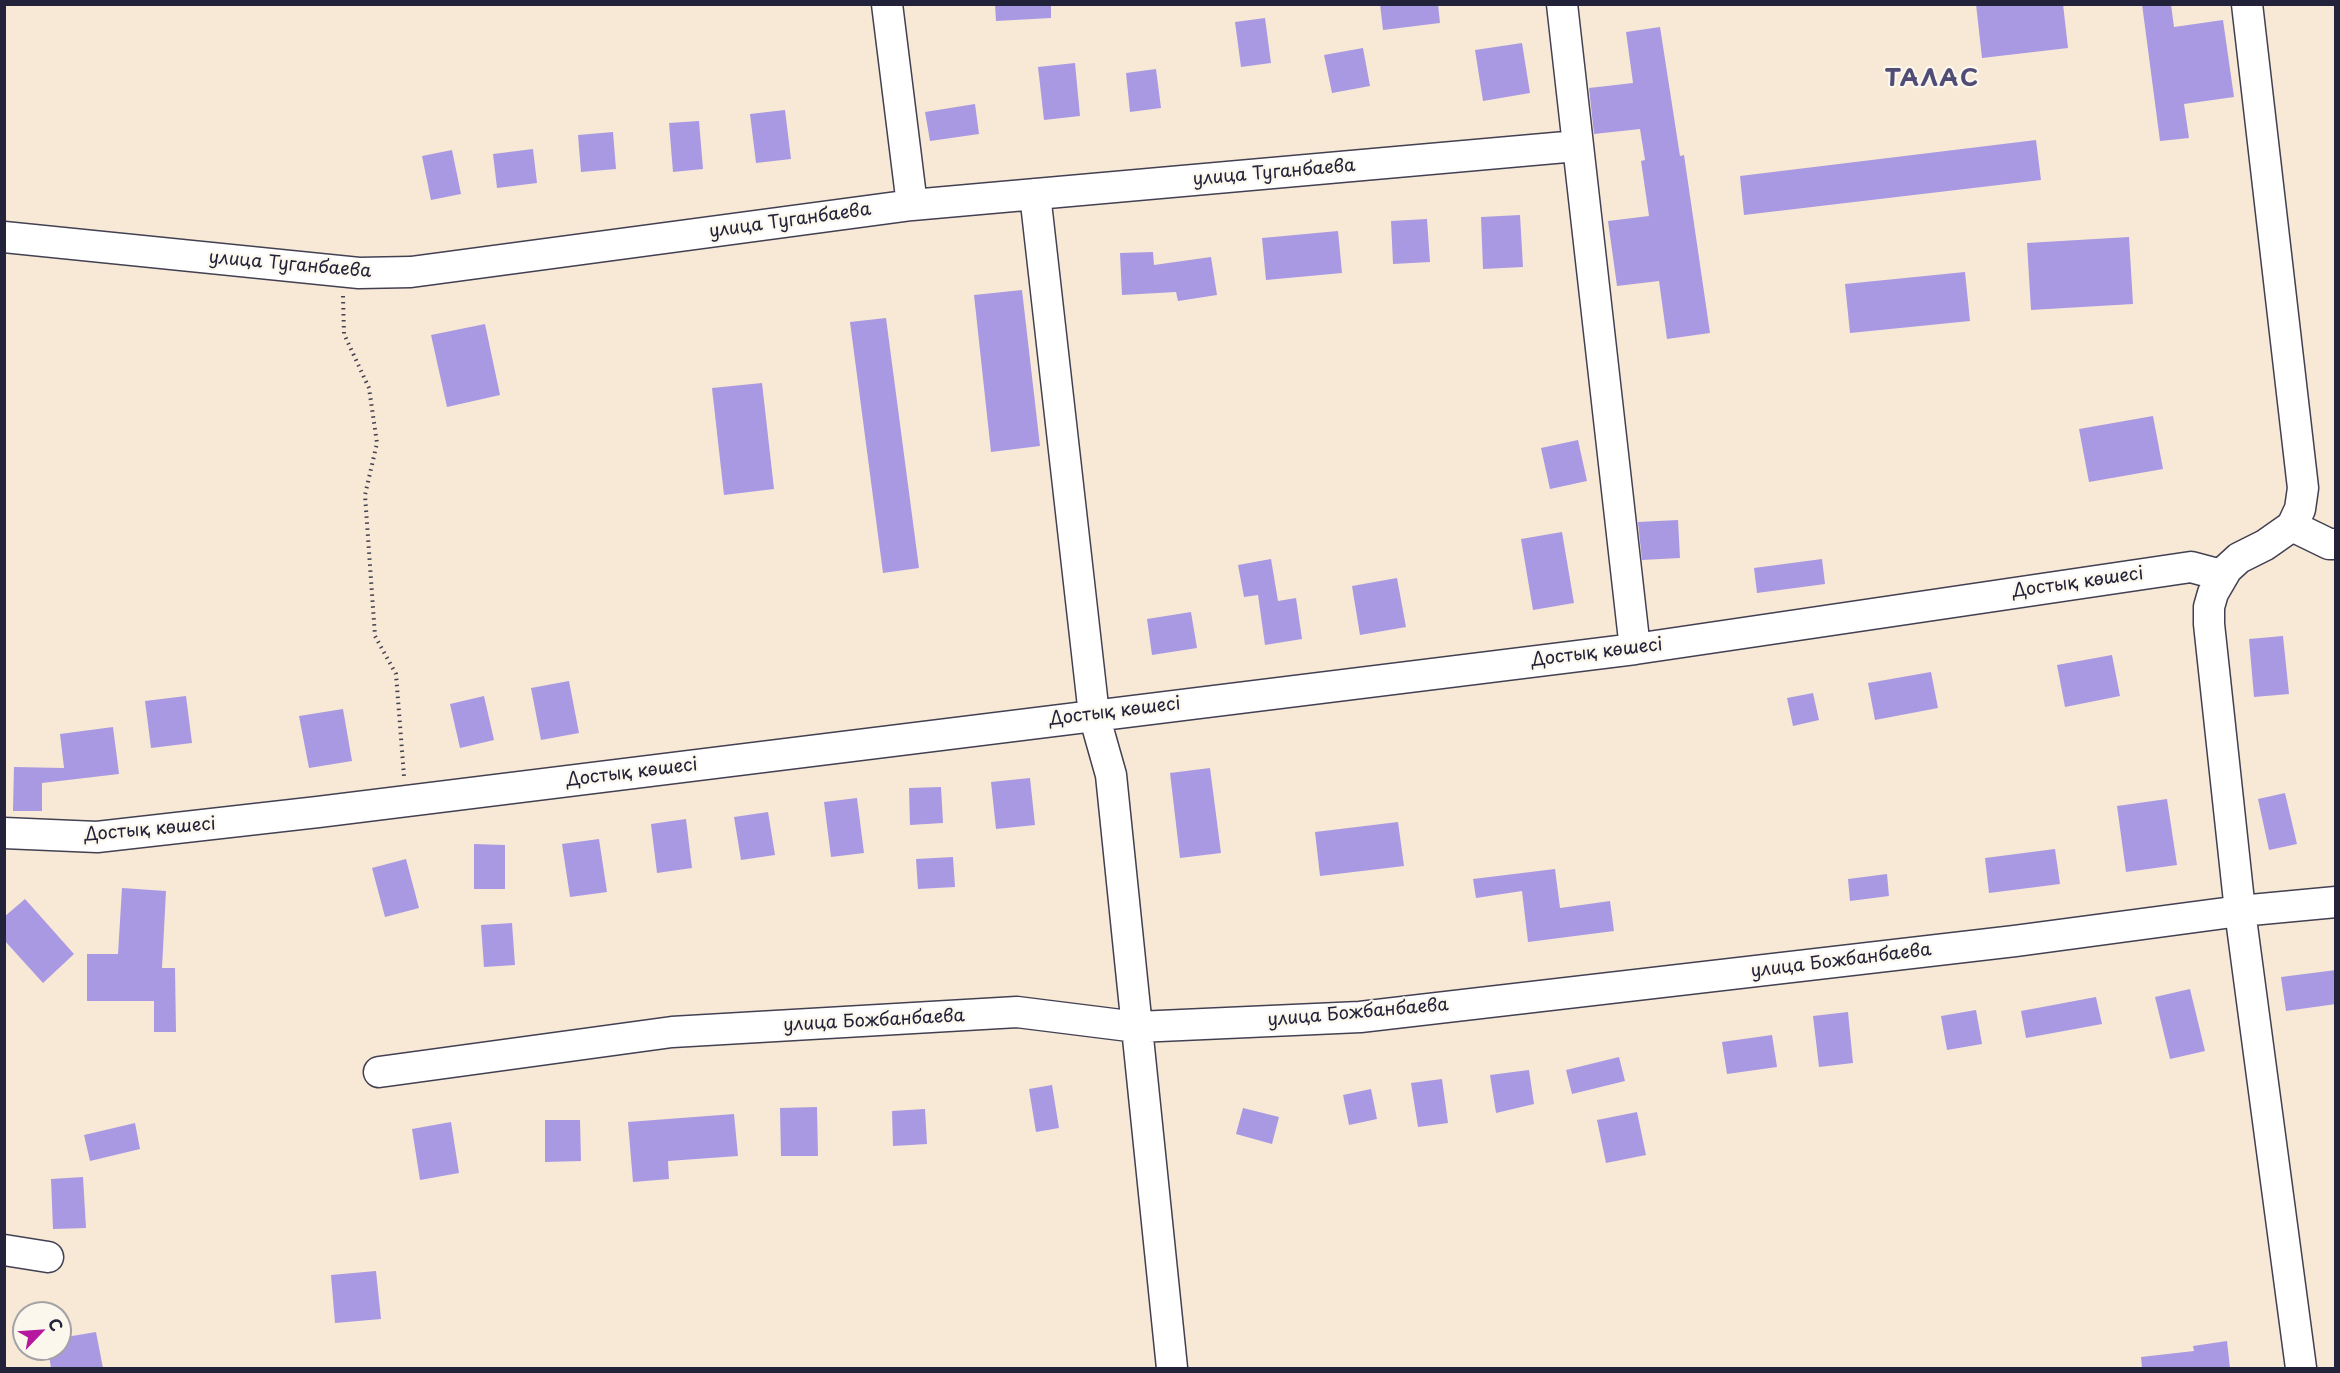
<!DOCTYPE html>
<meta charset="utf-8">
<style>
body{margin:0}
#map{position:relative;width:2340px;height:1373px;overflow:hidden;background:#f8e9d6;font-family:"Playpen Sans",sans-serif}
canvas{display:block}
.frame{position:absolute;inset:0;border:6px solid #22223b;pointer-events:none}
.north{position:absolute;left:12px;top:1301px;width:60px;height:60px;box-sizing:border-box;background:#fbf7ec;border:2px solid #a4a2a5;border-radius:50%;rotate:65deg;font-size:16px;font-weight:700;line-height:24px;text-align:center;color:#22223b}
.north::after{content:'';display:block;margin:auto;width:21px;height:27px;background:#b5179e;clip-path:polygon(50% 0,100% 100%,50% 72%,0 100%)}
</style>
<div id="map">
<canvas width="2340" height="1373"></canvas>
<div class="frame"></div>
<div class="north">С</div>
</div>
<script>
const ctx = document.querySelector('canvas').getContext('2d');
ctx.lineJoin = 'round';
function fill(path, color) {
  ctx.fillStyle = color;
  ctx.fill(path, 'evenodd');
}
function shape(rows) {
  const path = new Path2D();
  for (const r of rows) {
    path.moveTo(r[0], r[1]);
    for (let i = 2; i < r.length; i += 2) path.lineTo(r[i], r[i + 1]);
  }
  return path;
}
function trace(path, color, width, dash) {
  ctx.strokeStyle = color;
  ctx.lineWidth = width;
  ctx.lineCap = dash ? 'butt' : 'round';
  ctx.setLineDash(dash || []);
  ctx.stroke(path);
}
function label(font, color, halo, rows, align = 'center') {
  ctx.font = font + ' "Playpen Sans",sans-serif';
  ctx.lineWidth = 4.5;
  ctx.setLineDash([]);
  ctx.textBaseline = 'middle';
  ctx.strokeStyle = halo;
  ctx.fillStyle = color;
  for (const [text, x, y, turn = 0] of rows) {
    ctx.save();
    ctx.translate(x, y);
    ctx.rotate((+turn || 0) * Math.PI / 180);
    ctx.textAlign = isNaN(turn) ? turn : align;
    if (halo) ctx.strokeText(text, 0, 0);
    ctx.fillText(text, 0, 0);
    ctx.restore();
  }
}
fill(shape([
 [995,4,1051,4,1051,18,996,21],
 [1380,4,1438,4,1440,23,1383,30],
 [1976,4,2063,4,2068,48,1982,58],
 [2142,4,2171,4,2174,27,2223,20,2234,97,2184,104,2189,138,2160,141],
 [1265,18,1271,63,1241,67,1235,22],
 [1660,27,1680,156,1684,155,1710,333,1667,339,1659,281,1617,286,1608,221,1649,216,1641,161,1645,160,1640,129,1594,134,1589,88,1633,83,1626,32],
 [1522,43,1530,93,1483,101,1475,50],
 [1363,48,1370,86,1332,93,1324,55],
 [1075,63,1080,116,1044,120,1038,67],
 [1156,69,1161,108,1130,112,1126,73],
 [975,104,979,134,930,141,925,112],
 [785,110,791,159,756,163,750,114],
 [699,121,703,169,673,172,669,123],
 [613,132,616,169,581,172,578,135],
 [2036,140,2041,180,1744,215,1740,176],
 [533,149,537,183,497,188,493,154],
 [452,150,461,194,431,200,422,156],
 [1520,215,1523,267,1483,269,1481,217],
 [1427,219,1430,262,1393,264,1391,221],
 [1338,231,1342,273,1266,280,1262,238],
 [2129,237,2133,304,2031,310,2027,243],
 [1153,252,1154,265,1211,257,1217,295,1178,301,1176,292,1122,295,1120,253],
 [1965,272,1970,321,1850,333,1845,284],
 [1022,290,1040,446,991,452,974,295],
 [886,318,919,568,883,573,850,322],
 [485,324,500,395,447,407,431,335],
 [762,383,774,489,724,495,712,388],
 [2153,416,2163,469,2089,482,2079,429],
 [1578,440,1587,481,1550,489,1541,448],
 [1678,520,1680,558,1642,560,1638,522],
 [1562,532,1574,603,1533,610,1521,539],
 [1271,559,1278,601,1296,598,1302,639,1265,645,1258,595,1244,597,1238,565],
 [1822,559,1825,584,1757,593,1754,568],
 [1397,578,1406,627,1360,635,1352,586],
 [1191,612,1197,648,1152,655,1147,619],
 [2283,636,2289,694,2254,697,2249,639],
 [2112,655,2120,696,2065,707,2057,665],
 [1931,672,1938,708,1875,720,1868,683],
 [569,681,579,733,541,740,531,688],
 [1813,693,1819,720,1793,726,1787,698],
 [186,696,192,743,151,748,145,701],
 [484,696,494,740,460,748,450,704],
 [343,709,352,761,309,768,299,716],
 [113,727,119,774,42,783,42,811,13,811,14,767,64,768,60,734],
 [1210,768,1221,853,1180,858,1170,773],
 [1030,778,1035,825,996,829,991,782],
 [941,787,943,823,910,825,909,788],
 [2285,793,2297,844,2269,850,2258,799],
 [857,798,864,853,831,857,824,802],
 [2167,799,2177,865,2126,872,2117,806],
 [768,812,775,855,741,860,734,817],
 [686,819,692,868,657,873,651,824],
 [1398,822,1404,866,1320,876,1315,832],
 [599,839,607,892,570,897,562,844],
 [474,844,505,845,505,889,474,889],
 [2055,849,2060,884,1989,893,1985,858],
 [953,857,955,887,918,889,916,859],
 [406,859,419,908,385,917,372,868],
 [1555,869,1560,908,1610,901,1614,931,1528,942,1522,891,1476,898,1473,879],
 [1887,874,1889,896,1850,901,1848,879],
 [122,888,166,891,162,968,175,968,176,1032,154,1032,154,1001,87,1001,87,954,118,954],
 [25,899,74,954,43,983,4,940,4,917],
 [512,923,515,965,484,967,481,925],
 [2336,970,2336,1004,2286,1011,2281,977],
 [2190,989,2205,1051,2170,1059,2155,997],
 [2096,997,2102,1024,2026,1038,2021,1011],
 [1976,1010,1982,1044,1947,1050,1941,1016],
 [1848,1012,1853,1063,1819,1067,1813,1016],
 [1772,1035,1777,1067,1727,1074,1722,1042],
 [1619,1057,1625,1081,1572,1094,1566,1070],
 [1529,1070,1534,1104,1496,1113,1490,1075],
 [1442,1079,1448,1123,1418,1127,1411,1083],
 [1052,1085,1059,1128,1036,1132,1029,1089],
 [1371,1089,1377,1119,1349,1125,1343,1095],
 [817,1107,818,1156,781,1156,780,1108],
 [1243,1108,1279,1117,1272,1144,1236,1134],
 [925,1109,927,1144,893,1146,892,1111],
 [1637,1112,1646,1155,1606,1163,1597,1120],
 [734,1114,738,1156,668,1161,669,1179,633,1182,628,1122],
 [545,1120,580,1120,581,1161,545,1162],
 [451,1122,459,1173,420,1180,412,1129],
 [135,1123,140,1149,90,1161,84,1135],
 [83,1177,86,1228,53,1229,51,1179],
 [376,1271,381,1319,335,1323,331,1275],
 [96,1332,103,1368,51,1368,48,1349,60,1349,60,1338],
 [2227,1341,2230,1368,2142,1368,2141,1357,2194,1351,2193,1346]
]), '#a999e3');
const minor = shape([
 [887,4,912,205],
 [1562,4,1635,649],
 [2247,4,2303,488,2300,509,2292,526],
 [1035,194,1094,715,1111,775,1172,1368],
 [4,237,359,273,411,272,912,205,1577,146],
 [2292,526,2265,545,2239,558,2227,569,2213,593,2209,607,2209,624,2240,911,2301,1368],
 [2292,526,2329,544,2336,544],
 [4,833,97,837,318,812,1635,649,2191,567,2221,575],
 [379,1072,672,1032,1017,1012,1137,1027,1360,1017,2015,941,2240,911,2336,902],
 [4,1250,48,1257]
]);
trace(minor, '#424052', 33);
trace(shape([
 [343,296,344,334,369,388,377,443,365,495,375,636,396,674,404,776]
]), '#424052', 4, [1.5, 4.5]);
trace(minor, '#fff', 30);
label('18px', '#22223b', '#fbf7ec', [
 ["улица Туганбаева",1274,173,-5],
 ["улица Туганбаева",790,221,-8],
 ["улица Туганбаева",290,265,5],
 ["Достық көшесі",2078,583,-8],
 ["Достық көшесі",1597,653,-7],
 ["Достық көшесі",1115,712,-7],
 ["Достық көшесі",632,773,-7],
 ["Достық көшесі",150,830,-5],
 ["улица Божбанбаева",1841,961,-7],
 ["улица Божбанбаева",1358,1013,-5],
 ["улица Божбанбаева",874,1021,-3]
]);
ctx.letterSpacing = '1.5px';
label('bold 24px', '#514c76', '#fbf7ec', [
 ["ТАЛАС",1932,79]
]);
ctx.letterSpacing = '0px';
</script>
